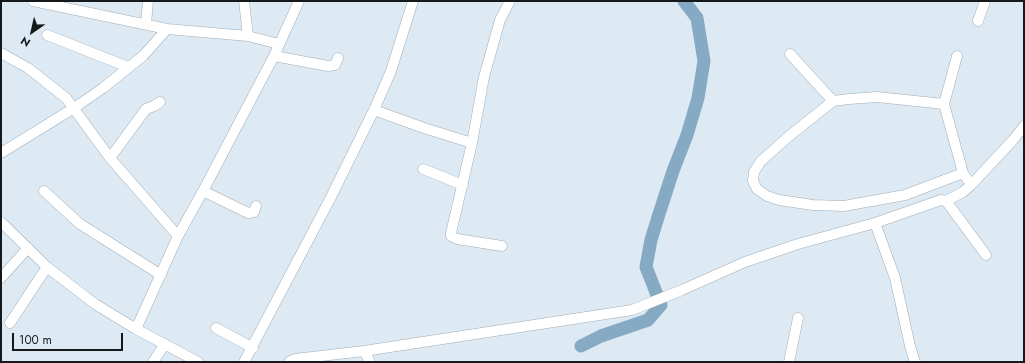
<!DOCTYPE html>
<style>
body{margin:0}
#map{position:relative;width:1025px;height:363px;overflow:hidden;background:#ddeaf4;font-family:Jost,sans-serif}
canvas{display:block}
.frame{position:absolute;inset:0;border:2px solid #14191c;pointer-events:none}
.north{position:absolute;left:12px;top:12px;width:40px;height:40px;-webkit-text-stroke:3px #ddeaf4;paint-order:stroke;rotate:214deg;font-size:11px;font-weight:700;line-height:16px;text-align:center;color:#14191c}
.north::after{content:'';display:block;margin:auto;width:14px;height:18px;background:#14191c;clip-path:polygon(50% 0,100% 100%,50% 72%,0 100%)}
.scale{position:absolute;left:12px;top:333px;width:111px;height:18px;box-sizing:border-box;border:2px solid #14191c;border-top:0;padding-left:5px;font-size:12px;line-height:14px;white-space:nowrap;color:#14191c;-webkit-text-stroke:3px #ddeaf4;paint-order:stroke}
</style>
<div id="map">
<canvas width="1025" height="363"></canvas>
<div class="frame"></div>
<div class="north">N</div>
<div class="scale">100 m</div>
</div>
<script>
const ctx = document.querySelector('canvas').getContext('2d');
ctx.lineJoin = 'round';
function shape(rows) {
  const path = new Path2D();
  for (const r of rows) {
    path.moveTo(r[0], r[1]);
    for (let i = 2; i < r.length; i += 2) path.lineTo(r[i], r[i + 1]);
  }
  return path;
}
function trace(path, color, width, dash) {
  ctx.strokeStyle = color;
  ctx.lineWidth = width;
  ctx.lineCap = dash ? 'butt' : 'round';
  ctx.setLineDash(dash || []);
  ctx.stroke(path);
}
trace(shape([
 [581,346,601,336,648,320,661,305,646,267,651,240,659,214,673,171,687,135,698,98,704,61,697,18,684,1]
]), '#87aac4', 13);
const minor = shape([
 [33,1,167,29,248,36,279,44],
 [244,1,248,36],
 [978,21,985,1],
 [146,24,148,1],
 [47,35,128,67],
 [1,53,28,68,66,98,110,158,178,236],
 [790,54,833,101],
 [274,56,328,66,335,65,338,58],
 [957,56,944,104,963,173,967,179],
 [944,104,877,97,849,99,833,101,788,137,761,161,754,172,753,181,757,189,767,196,779,200,813,205,844,206,905,195,963,173],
 [374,110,424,128,472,143,451,233,451,236,457,239,502,246],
 [472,143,484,77,500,20,510,1],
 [1,153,74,108,103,88,143,56,167,29],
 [110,158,146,109,154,106,160,102],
 [423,169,463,185],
 [44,191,80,224,161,275],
 [203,191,248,213,254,212,256,206],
 [946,201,986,255],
 [1,222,47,267,95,304,136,329,198,362],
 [875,223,895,278,910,346,915,362],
 [1,278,28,248],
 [10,323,47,267],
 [216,328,253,348],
 [136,329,178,236,203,191,274,56,299,1],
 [364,351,370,362],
 [153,362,165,344],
 [244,362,330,199,374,110,391,71,413,1],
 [289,362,295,359,364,351,632,310,682,290,745,262,798,244,875,223,941,200,946,201,963,192,971,185,1013,140,1024,126],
 [789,362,798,318]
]);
trace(minor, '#a0acb6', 11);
trace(minor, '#fff', 10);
</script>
